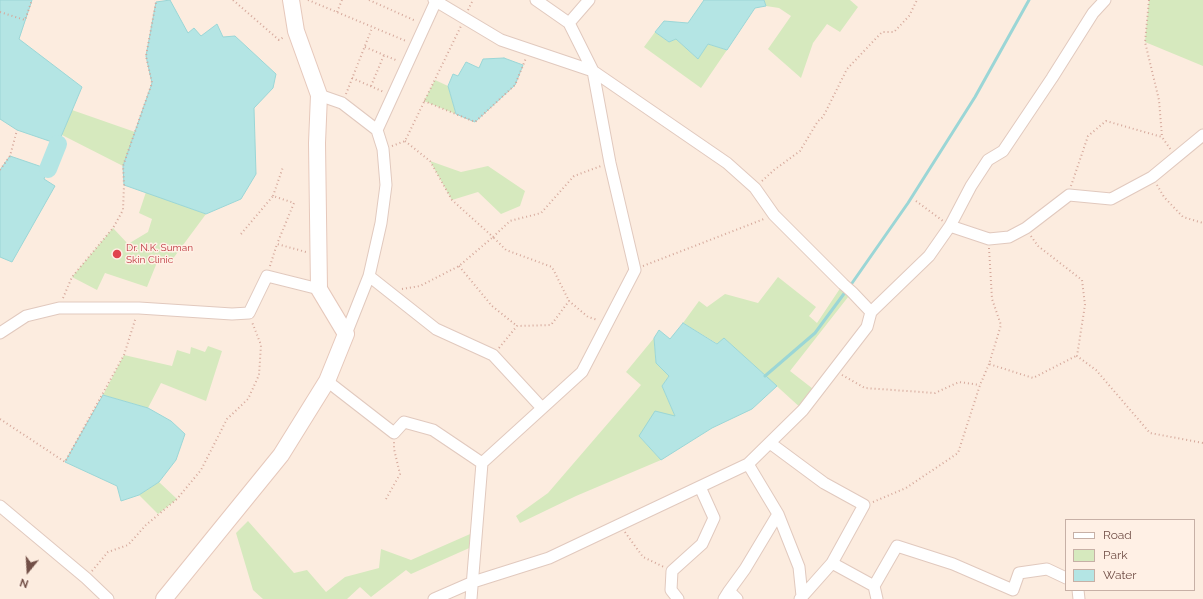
<!DOCTYPE html>
<style>
body{margin:0}
#map{position:relative;width:1203px;height:599px;overflow:hidden;background:#fcecdf;font-family:Raleway,sans-serif}
canvas{display:block}
.legend{position:absolute;left:1065px;top:519px;width:130px;height:72px;box-sizing:border-box;background:#fff0e5;border:1px solid #c7b0a6;margin:0;padding:5px 7px;list-style:none;font-size:12px;color:#724f47}
.legend li{display:flex;align-items:center;gap:8px;height:20px}
.legend b{width:20px;border:1px solid #c7b0a6}
.north{position:absolute;left:8px;top:551px;width:40px;height:40px;-webkit-text-stroke:3px #fff0e5;paint-order:stroke;rotate:198deg;font-size:11px;font-weight:700;line-height:16px;text-align:center;color:#724f47}
.north::after{content:'';display:block;margin:auto;width:14px;height:18px;background:#724f47;clip-path:polygon(50% 0,100% 100%,50% 72%,0 100%)}
</style>
<div id="map">
<canvas width="1203" height="599"></canvas>
<ul class="legend">
<li><b style="height:5px;background:#fff"></b>Road</li>
<li><b style="height:11px;background:#d6e9be"></b>Park</li>
<li><b style="height:11px;background:#b4e5e4"></b>Water</li>
</ul>
<div class="north">N</div>
</div>
<script>
const ctx = document.querySelector('canvas').getContext('2d');
ctx.lineJoin = 'round';
function fill(path, color) {
  ctx.fillStyle = color;
  ctx.fill(path, 'evenodd');
}
function shape(rows) {
  const path = new Path2D();
  for (const r of rows) {
    path.moveTo(r[0], r[1]);
    for (let i = 2; i < r.length; i += 2) path.lineTo(r[i], r[i + 1]);
  }
  return path;
}
function trace(path, color, width, dash) {
  ctx.strokeStyle = color;
  ctx.lineWidth = width;
  ctx.lineCap = dash ? 'butt' : 'round';
  ctx.setLineDash(dash || []);
  ctx.stroke(path);
}
function label(font, color, halo, rows, align = 'center') {
  ctx.font = font + ' Raleway,sans-serif';
  ctx.lineWidth = 3;
  ctx.setLineDash([]);
  ctx.textBaseline = 'middle';
  ctx.strokeStyle = halo;
  ctx.fillStyle = color;
  for (const [text, x, y, turn = 0] of rows) {
    ctx.save();
    ctx.translate(x, y);
    ctx.rotate((+turn || 0) * Math.PI / 180);
    ctx.textAlign = isNaN(turn) ? turn : align;
    if (halo) ctx.strokeText(text, 0, 0);
    ctx.fillText(text, 0, 0);
    ctx.restore();
  }
}
fill(shape([
 [764,0,850,0,858,7,840,32,827,24,813,43,801,78,768,49,791,16,779,8,766,6],
 [1149,0,1203,0,1203,66,1145,42],
 [655,32,669,42,676,39,698,59,708,44,727,50,701,88,644,47],
 [435,80,448,86,456,114,424,101],
 [72,110,135,132,123,166,62,135],
 [430,161,461,172,488,166,525,191,520,206,501,214,478,192,452,200],
 [146,192,206,214,169,264,158,260,147,287,105,273,97,290,72,277,113,228,128,244,148,232,152,219,139,213],
 [778,277,816,307,809,316,817,323,843,284,852,292,790,371,817,392,803,410,724,338,718,344,683,323,699,301,707,307,725,294,758,303],
 [654,338,656,363,669,376,662,386,675,416,639,436,661,460,576,496,520,523,516,516,548,493,641,385,626,372],
 [208,346,222,351,206,401,161,383,148,408,103,395,124,355,172,366,177,350,190,354,191,347,205,352],
 [159,482,177,499,158,514,139,495],
 [248,521,294,573,307,570,326,592,345,577,379,568,381,549,411,560,477,531,476,545,411,574,406,570,371,597,360,587,347,599,263,599,253,590,236,533]
]), '#d6e9be');
const water = shape([
 [0,0,32,0,19,39,82,87,58,144,17,130,0,119,0,0],
 [170,0,188,33,194,28,201,36,217,24,223,37,235,36,276,74,273,88,254,108,256,174,241,199,206,214,124,185,123,166,152,83,146,56,156,2,170,0],
 [704,0,764,0,766,6,755,8,727,50,708,44,698,59,676,39,669,42,655,32,664,21,688,23,704,0],
 [504,58,523,65,515,85,475,122,456,114,448,86,453,74,458,76,466,62,479,68,483,59,504,58],
 [10,156,48,169,44,179,55,186,12,262,0,257,0,170,10,156],
 [683,323,717,344,724,338,777,386,752,409,712,428,661,460,639,436,655,411,675,416,662,386,669,376,656,363,654,338,659,330,670,339,683,323],
 [103,395,148,408,171,421,185,434,176,460,159,482,139,495,121,501,117,486,65,462,103,395]
]);
fill(water, '#b4e5e4');
trace(water, '#9bd6d6', 1);
trace(shape([
 [850,286,908,203,975,97,1029,0],
 [765,376,815,333,846,291]
]), '#9bd6d6', 3);
trace(shape([
 [48,169,58,144]
]), '#b4e5e4', 18);
const minor = shape([
 [434,0,501,40,593,71,727,163,755,188,774,215,843,284,852,292,871,312],
 [569,23,589,0],
 [319,95,342,103,377,130,383,149,386,185,381,223,369,276,346,334],
 [377,130,436,1],
 [950,226,989,239,1009,237,1026,228,1069,195,1111,199,1152,177,1203,135],
 [369,276,436,329,493,355,542,408],
 [0,333,26,316,59,308,139,308,232,314,249,313,267,276,319,289],
 [327,381,394,433,404,422,433,430,482,463],
 [770,443,824,483,864,505,832,563,800,599],
 [748,464,778,514,799,567,802,596],
 [0,506,86,578,108,599],
 [832,563,874,586,897,546,953,564,1013,590,1019,573,1047,569,1066,578],
 [874,586,877,599],
 [1078,590,1079,599],
 [729,591,745,569,778,514],
 [434,599,473,582,549,558,748,464,803,410,867,327,871,312,929,256,950,226,971,186,988,160,1003,151,1052,78,1093,13,1105,0],
 [471,599,482,463,582,372,635,270,610,163,593,71,569,23,536,0],
 [678,599,671,590,672,571,702,544,714,518,700,487],
 [724,599,729,591,737,599]
]);
const secondary = shape([
 [164,599,281,455,327,381,346,334,319,289,317,143,319,95,296,31,291,0]
]);
trace(minor, '#e1c9be', 13);
trace(secondary, '#e6c8bb', 18);
trace(shape([
 [233,0,279,40,284,37],
 [308,0,406,41],
 [369,0,416,21],
 [1149,0,1145,42,1159,100,1162,137],
 [468,10,473,0],
 [0,12,25,20,32,0],
 [337,12,342,0],
 [365,47,398,61],
 [352,78,384,92],
 [371,86,384,55],
 [346,94,372,28],
 [424,101,475,122,515,85,526,58],
 [405,141,430,161,452,200,493,237,510,221,541,213,574,176,601,166],
 [392,146,405,141,461,26],
 [0,170,10,156,17,130],
 [762,181,774,170,800,151,818,121,823,117,847,69,882,32,894,32,909,16,917,0],
 [1157,185,1164,197,1183,217,1203,223],
 [1071,186,1088,136,1106,121,1162,137,1171,150],
 [273,196,283,167],
 [916,201,943,221],
 [241,234,273,196,294,203,277,244],
 [1031,236,1038,246,1082,280,1085,305,1077,356,1096,370,1150,433,1203,443],
 [989,248,992,299,1001,325,989,364,1033,378,1076,356],
 [270,266,277,244,306,252],
 [459,266,492,306,517,326],
 [643,266,764,219],
 [402,289,420,286,459,266,493,237,506,250,552,267,569,301],
 [63,298,72,277,113,228,123,210,124,185,123,166,152,83,146,56,156,2,155,0],
 [499,348,517,326,551,325,569,301,588,317,598,320],
 [842,375,865,388,935,393,959,382,980,385],
 [0,419,65,462,124,355,136,317],
 [386,499,400,474,394,449,394,442],
 [873,502,906,488,958,453,980,385,989,364],
 [625,532,643,557,664,567],
 [92,571,108,552,128,545,146,525,177,499,201,470,227,419,248,399,259,375,261,345,252,322]
]), '#d5a89b', 2, [1, 3]);
trace(minor, '#fff', 11);
trace(secondary, '#fff', 16);
for (const [x, y, r, color] of [
 [117,254,5,"#e0444e"]
]) {
  const dot = new Path2D();
  dot.arc(x, y, r, 0, 2 * Math.PI);
  ctx.fillStyle = color;
  ctx.fill(dot);
  trace(dot, '#fff0e5', 1.5);
}
label('10px', '#be3a42', '#fff0e5', [
 ["Dr. N.K. Suman",126,248],
 ["Skin Clinic",126,260]
], 'left');
</script>
